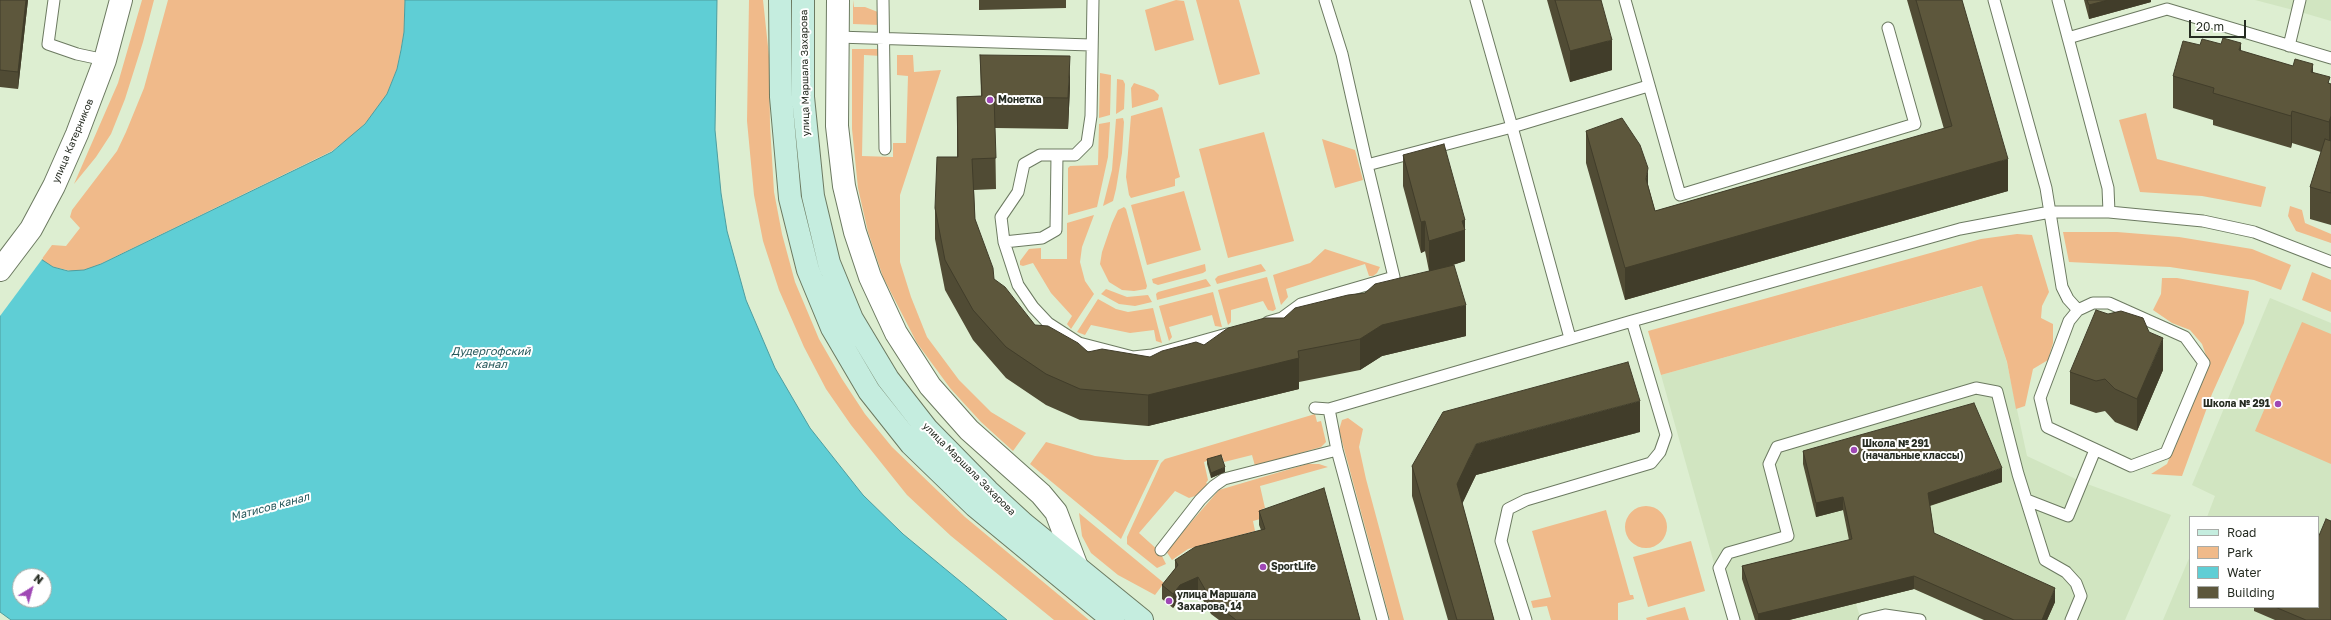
<!DOCTYPE html>
<meta charset="utf-8">
<style>
body{margin:0}
#map{position:relative;width:2331px;height:620px;overflow:hidden;background:#ddeed1;font-family:"Golos Text",sans-serif}
canvas{display:block}
.legend{position:absolute;left:2189px;top:516px;width:130px;height:92px;box-sizing:border-box;background:#fff;border:1px solid #a8aba7;margin:0;padding:5px 7px;list-style:none;font-size:12px;color:#262c22}
.legend li{display:flex;align-items:center;gap:8px;height:20px}
.legend b{width:20px;border:1px solid #a8aba7}
.north{position:absolute;left:12px;top:568px;width:40px;height:40px;box-sizing:border-box;background:#fff;border:1px solid #a8aba7;border-radius:50%;rotate:37deg;font-size:11px;font-weight:700;line-height:16px;text-align:center;color:#262c22}
.north::after{content:'';display:block;margin:auto;width:14px;height:18px;background:#9f48b5;clip-path:polygon(50% 0,100% 100%,50% 72%,0 100%)}
.scale{position:absolute;left:2189px;top:20px;width:57px;height:18px;box-sizing:border-box;border:2px solid #262c22;border-top:0;padding-left:5px;font-size:12px;line-height:14px;white-space:nowrap;color:#262c22;-webkit-text-stroke:3px #fff;paint-order:stroke}
</style>
<div id="map">
<canvas width="2331" height="620"></canvas>
<ul class="legend">
<li><b style="height:5px;background:#c5eddf"></b>Road</li>
<li><b style="height:11px;background:#f0ba8a"></b>Park</li>
<li><b style="height:11px;background:#5fced5"></b>Water</li>
<li><b style="height:11px;background:#5d573c"></b>Building</li>
</ul>
<div class="north">N</div>
<div class="scale">20 m</div>
</div>
<script>
const ctx = document.querySelector('canvas').getContext('2d');
ctx.lineJoin = 'round';
function fill(path, color) {
  ctx.fillStyle = color;
  ctx.fill(path, 'evenodd');
}
function shape(rows) {
  const path = new Path2D();
  for (const r of rows) {
    if (r.length === 3) {
      path.moveTo(r[0] + r[2], r[1]);
      path.arc(r[0], r[1], r[2], 0, 2 * Math.PI);
      continue;
    }
    path.moveTo(r[0], r[1]);
    for (let i = 2; i < r.length; i += 2) path.lineTo(r[i], r[i + 1]);
  }
  return path;
}
function trace(path, color, width, dash) {
  ctx.strokeStyle = color;
  ctx.lineWidth = width;
  ctx.lineCap = dash ? 'butt' : 'round';
  ctx.setLineDash(dash || []);
  ctx.stroke(path);
}
function label(font, color, halo, rows, align = 'center') {
  ctx.font = font + ' "Golos Text",sans-serif';
  ctx.lineWidth = 4;
  ctx.setLineDash([]);
  ctx.textBaseline = 'middle';
  ctx.strokeStyle = halo;
  ctx.fillStyle = color;
  for (const [text, x, y, turn = 0] of rows) {
    ctx.save();
    ctx.translate(x, y);
    ctx.rotate((+turn || 0) * Math.PI / 180);
    ctx.textAlign = isNaN(turn) ? turn : align;
    if (halo) ctx.strokeText(text, 0, 0);
    ctx.fillText(text, 0, 0);
    ctx.restore();
  }
}
fill(shape([
 [2255,0,2331,0,2331,21,2297,11],
 [1983,286,2007,363,2027,456,2082,482,2171,515,2125,620,1983,620,1914,589,1856,604,1861,620,1730,620,1661,375],
 [2270,298,2331,323,2331,620,2163,620,2190,556,2190,607,2318,607,2318,517,2207,517,2215,496,2192,485]
]), '#d1e5c1');
fill(shape([
 [142,0,154,0,143,42,125,99,111,134,96,157,74,184,118,83],
 [168,0,405,0,404,32,397,69,387,94,371,117,357,132,332,151,92,268,76,272,53,267,41,260,52,245,66,246,80,228,70,217,72,210,117,151,126,132,144,88],
 [749,0,763,0,769,56,770,125,774,192,782,234,795,282,819,339,842,379,865,414,892,447,965,517,1089,620,1054,620,951,536,907,495,851,425,826,389,804,347,779,290,763,241,754,195,747,121],
 [853,0,854,7,865,7,883,14,880,25,853,24],
 [1176,0,1184,1,1194,40,1155,51,1145,10],
 [1196,0,1239,0,1260,74,1219,85],
 [852,49,878,49,882,56,864,55,862,156,893,157,893,143,906,143,908,76,897,75,897,55,913,55,914,72,941,70,900,195,900,262,911,297,927,337,959,380,991,412,1026,433,1013,451,981,422,950,388,917,343,883,277,868,232,858,188,852,129],
 [1100,73,1111,75,1110,115,1099,118],
 [1117,79,1123,80,1125,84,1124,109,1116,114],
 [1134,83,1154,90,1159,95,1158,100,1132,108,1131,88],
 [1162,107,1180,177,1175,179,1175,186,1131,198,1129,195,1126,177,1131,116],
 [2146,113,2157,159,2266,187,2261,207,2202,196,2140,192,2119,120],
 [1123,118,1124,122,1122,153,1116,189,1113,201,1103,206,1112,170,1116,119],
 [1110,122,1108,157,1097,207,1068,215,1068,168,1070,166,1098,165,1099,124],
 [1264,132,1294,241,1228,258,1199,149],
 [1322,139,1355,150,1363,180,1335,188],
 [1184,191,1201,250,1147,265,1131,205],
 [2290,206,2302,210,2305,223,2331,234,2331,243,2296,231,2288,216],
 [1124,207,1126,209,1147,286,1146,289,1134,291,1122,290,1109,282,1100,264,1102,252,1112,223,1118,210],
 [1094,215,1082,247,1080,262,1085,281,1094,294,1071,329,1067,324,1072,316,1051,293,1033,263,1023,266,1020,265,1020,261,1029,249,1041,248,1041,259,1067,259,1067,223],
 [2063,232,2117,232,2179,237,2252,249,2291,265,2281,290,2254,280,2170,267,2069,262],
 [2017,234,2032,235,2049,292,2042,306,2041,318,2053,324,2053,343,2048,360,2033,369,2025,406,2016,409,2007,362,1982,286,1661,375,1648,331,1981,239],
 [1325,249,1380,267,1377,273,1373,276,1369,276,1365,264,1286,289,1288,297,1281,305,1273,275,1310,263],
 [1205,264,1206,271,1203,273,1158,285,1153,283,1152,279],
 [1261,264,1266,271,1217,284,1215,279,1218,276],
 [2312,272,2331,280,2331,312,2302,300],
 [1267,277,1276,309,1273,311,1268,310,1263,301,1231,310,1231,322,1228,325,1218,290],
 [2162,278,2177,278,2249,291,2244,323,2212,394,2182,476,2151,474,2167,464,2209,364,2202,344,2190,330,2172,323,2153,310,2161,294],
 [1206,279,1211,286,1157,300,1156,294,1158,292],
 [1106,289,1127,297,1148,295,1152,302,1135,306,1119,304,1101,294],
 [1213,292,1222,327,1215,326,1212,315,1169,327,1172,337,1169,341,1159,306],
 [1098,299,1116,309,1128,312,1153,308,1162,343,1156,341,1154,330,1130,333,1091,325,1085,335,1077,332],
 [2302,322,2331,334,2331,464,2255,431],
 [1315,414,1317,422,1321,421,1326,442,1321,447,1255,466,1252,455,1224,462,1222,456,1204,462,1208,480,1206,483,1208,484,1198,495,1189,498,1175,491,1139,533,1160,552,1166,564,1157,568,1127,544,1127,537,1161,463,1165,459],
 [1348,418,1363,429,1359,447,1366,479,1404,620,1390,620,1339,430,1342,420],
 [1046,442,1095,456,1125,460,1159,460,1121,539,1030,464],
 [1307,464,1319,464,1328,467,1260,486,1265,508,1262,509,1264,518,1253,521,1255,531,1188,549,1172,560,1166,551,1219,490],
 [1646,527,21],
 [1606,510,1630,595,1633,595,1634,599,1618,603,1618,620,1551,620,1547,606,1533,608,1531,601,1551,597,1532,531],
 [1079,513,1164,583,1155,595,1118,575,1091,553,1082,536],
 [1691,541,1705,591,1648,607,1633,557],
 [1685,607,1689,620,1647,620,1646,618]
]), '#f0ba8a');
const water = shape([
 [405,0,717,0,715,130,721,193,727,231,746,300,775,368,810,428,863,495,903,534,1007,620,11,620,0,612,0,232,53,267,68,271,84,270,101,264,332,152,365,124,387,94,397,69,401,50,404,32,405,0],
 [20,576,44,576,44,600,20,600,20,576]
]);
fill(water, '#5fced5');
trace(water, '#4e9d9f', 1);
fill(shape([
 [0,230,43,258,0,316]
]), '#ddeed1');
const lane = shape([
 [54,0,48,44,77,54,105,60],
 [883,0,885,149],
 [1093,0,1091,116,1087,143,1075,155,1040,155,1024,164,1018,192,1001,217,1004,242,1018,285,1033,307,1048,323,1079,343,1110,351,1133,357,1152,355,1227,334],
 [1325,0,1342,54,1367,165],
 [1476,0,1512,127,1648,86],
 [1625,0,1680,195,1915,124,1888,28],
 [1994,0,2046,188,2062,287,2068,299,2078,310,2069,321,2040,398,2047,427,2131,466,2166,453,2204,363,2185,337,2109,303,2093,303,2078,310],
 [2058,0,2108,188,2109,212],
 [837,37,1091,45],
 [2068,38,2167,9,2331,58],
 [2289,46,2300,0],
 [1004,242,1042,238,1056,230,1057,155],
 [1632,321,1960,229,2050,212,2109,212,2203,221,2254,232,2331,262],
 [1268,322,1282,318,1301,304,1394,277,1367,165,1512,127,1570,338],
 [1315,408,1329,409,1632,321,1666,435,1660,452,1651,463,1526,500,1508,509,1501,541,1526,620],
 [1329,409,1337,450,1383,620],
 [2027,500,2068,516,2095,450],
 [1161,550,1200,500,1214,486,1224,479,1337,450],
 [1734,620,1719,568,1728,553,1788,536,1769,464,1777,447,1976,388,1997,392,2018,474,2045,560,2066,572,2076,583,2081,596,2071,620],
 [1864,620,1885,615,1920,620]
]);
const street = shape([
 [838,0,837,126,844,186,855,232,870,277,896,333,930,386,969,430,1041,494,1056,512,1077,567],
 [0,270,31,229,54,186,77,134,105,60,121,0]
]);
const secondary = shape([
 [780,0,781,97,790,198,808,270,832,328,869,391,911,444,975,506,1113,620],
 [803,0,803,97,813,196,829,263,852,319,888,379,927,429,988,491,1024,524,1142,620]
]);
trace(lane, '#6c7a61', 13);
trace(street, '#6c7a61', 24);
trace(secondary, '#6c7a61', 24);
trace(lane, '#fff', 11);
trace(street, '#fff', 22);
trace(secondary, '#c5eddf', 22);
fill(shape([
 [0,0,28,0,18,89,0,87],
 [979,0,1066,0,1066,8,979,10],
 [1547,0,1601,0,1612,70,1570,82],
 [1907,0,1962,0,2008,191,1625,300,1586,163,1586,131,1648,185,1655,211,1944,129],
 [2084,0,2151,0,2151,2,2089,19],
 [2200,45,2241,51,2313,72,2331,84,2331,225,2310,219,2310,187,2321,152,2292,143,2291,148,2213,125,2213,120,2173,108,2173,76],
 [980,55,1070,87,1068,129,995,128,996,189,974,190,975,219,994,279,1035,325,1088,352,1150,357,1204,345,1284,318,1365,293,1429,271,1425,251,1421,253,1403,186,1403,155,1465,220,1465,261,1453,265,1466,336,1382,356,1360,370,1299,382,1299,389,1148,426,1080,420,1046,405,1006,378,973,340,945,290,935,239,935,208,957,157,957,97,981,96],
 [2163,370,2137,431,2115,422,2105,411,2096,413,2070,404,2070,372],
 [1640,432,1476,475,1462,503,1494,620,1448,620,1412,496,1412,466],
 [1803,451,2002,482,1930,506,1934,533,2055,602,2047,620,1984,620,1914,589,1789,620,1755,620,1742,579,1742,566,1849,540,1843,510,1816,517,1803,464],
 [1207,459,1225,472,1211,478,1207,464],
 [1259,511,1360,620,1219,620,1211,614,1198,591,1180,598,1173,608,1162,599,1162,585,1175,569,1175,560,1261,530,1259,525],
 [2254,607,2318,607,2331,620,2275,620,2254,611]
]), '#504b34');
fill(shape([
 [26,0,28,0,18,89,18,72],
 [2108,0,2151,0,2151,2,2089,19,2089,5],
 [1612,40,1612,70,1570,82,1570,51],
 [2241,43,2241,75,2239,50],
 [1070,56,1070,87,1068,129,1068,98],
 [2313,64,2313,96,2311,72],
 [2292,111,2292,143,2291,148,2291,116],
 [2331,116,2331,148,2329,154,2329,122],
 [2008,159,2008,191,1625,300,1625,268],
 [1648,168,1648,200,1646,179],
 [1465,220,1465,261,1429,272,1429,241],
 [1425,221,1425,251,1421,253,1421,222],
 [1466,305,1466,336,1382,356,1360,370,1360,339,1382,325],
 [2163,338,2163,370,2137,431,2137,399],
 [1299,358,1299,389,1148,426,1148,395],
 [1640,401,1640,432,1476,475,1457,515,1457,484,1476,444],
 [1225,467,1225,472,1211,478,1211,473],
 [2002,468,2002,482,1928,506,1928,493],
 [1843,497,1843,510,1816,517,1816,503],
 [1914,576,1914,589,1789,620,1758,620,1758,614],
 [1198,577,1198,591,1180,598,1173,608,1173,594,1180,585],
 [2055,588,2055,602,2047,620,2042,620]
]), '#413d2a');
const building = shape([
 [0,0,26,0,18,72,0,70,0,0],
 [1555,0,1601,0,1612,40,1570,51,1555,0],
 [1916,0,1962,0,2008,159,1625,268,1586,131,1622,118,1640,145,1648,168,1646,179,1655,211,1952,126,1916,0],
 [2087,0,2108,0,2089,5,2087,0],
 [2223,38,2241,43,2239,50,2293,66,2295,59,2313,64,2311,72,2330,77,2328,83,2331,84,2331,116,2329,122,2292,111,2291,116,2213,93,2214,88,2173,76,2183,41,2200,45,2202,39,2221,44,2223,38],
 [980,55,1070,56,1068,98,994,97,996,158,972,159,975,219,993,268,994,279,1005,287,1035,325,1048,326,1078,343,1088,352,1102,349,1150,357,1162,351,1196,342,1204,345,1228,328,1265,318,1284,318,1295,308,1348,295,1365,293,1375,284,1454,265,1466,305,1382,325,1360,339,1298,351,1299,358,1148,395,1080,389,1046,374,1006,347,973,310,945,260,935,208,937,157,958,157,957,97,982,96,980,55],
 [2325,139,2331,141,2331,193,2310,187,2325,139],
 [1444,144,1465,220,1462,221,1465,230,1429,241,1425,221,1421,222,1403,155,1444,144],
 [2096,310,2108,314,2121,311,2143,318,2149,332,2163,338,2137,399,2115,389,2105,379,2096,381,2070,372,2096,310],
 [1628,362,1640,401,1476,444,1457,484,1494,620,1457,620,1412,466,1443,412,1628,362],
 [1974,403,2002,468,1928,493,1934,533,2055,588,2042,620,2014,620,1914,576,1758,614,1742,566,1852,539,1843,497,1816,503,1803,451,1974,403],
 [1221,455,1225,467,1211,473,1207,459,1221,455],
 [1324,488,1360,620,1236,620,1211,600,1198,577,1180,585,1173,594,1162,585,1178,565,1175,560,1195,547,1265,529,1259,511,1324,488],
 [2326,519,2331,521,2331,620,2306,620,2275,607,2318,607,2318,538,2326,519]
]);
fill(building, '#5d573c');
trace(building, '#413d2a', 1);
for (const [x, y, r, color] of [
 [990,100,4,"#9f48b5"],
 [2278,404,4,"#9f48b5"],
 [1854,450,4,"#9f48b5"],
 [1263,567,4,"#9f48b5"],
 [1169,601,4,"#9f48b5"]
]) {
  const dot = new Path2D();
  dot.arc(x, y, r, 0, 2 * Math.PI);
  ctx.fillStyle = color;
  ctx.fill(dot);
  trace(dot, '#fff', 1.5);
}
label('10px', '#262c22', '#fff', [
 ["улица Маршала Захарова",805,73,-91],
 ["улица Катерников",73,141,-67],
 ["улица Маршала Захарова",969,469,45]
]);
label('bold 10px', '#262c22', '#fff', [
 ["Монетка",998,100],
 ["Школа № 291",2270,404,"right"],
 ["Школа № 291",1862,444],
 ["(начальные классы)",1862,456],
 ["SportLife",1271,567],
 ["улица Маршала",1177,595],
 ["Захарова, 14",1177,607]
], 'left');
label('italic 11px', '#27585b', '#fff', [
 ["Дудергофский",491,352],
 ["канал",491,365],
 ["Матисов канал",270,507,-15]
]);
</script>
